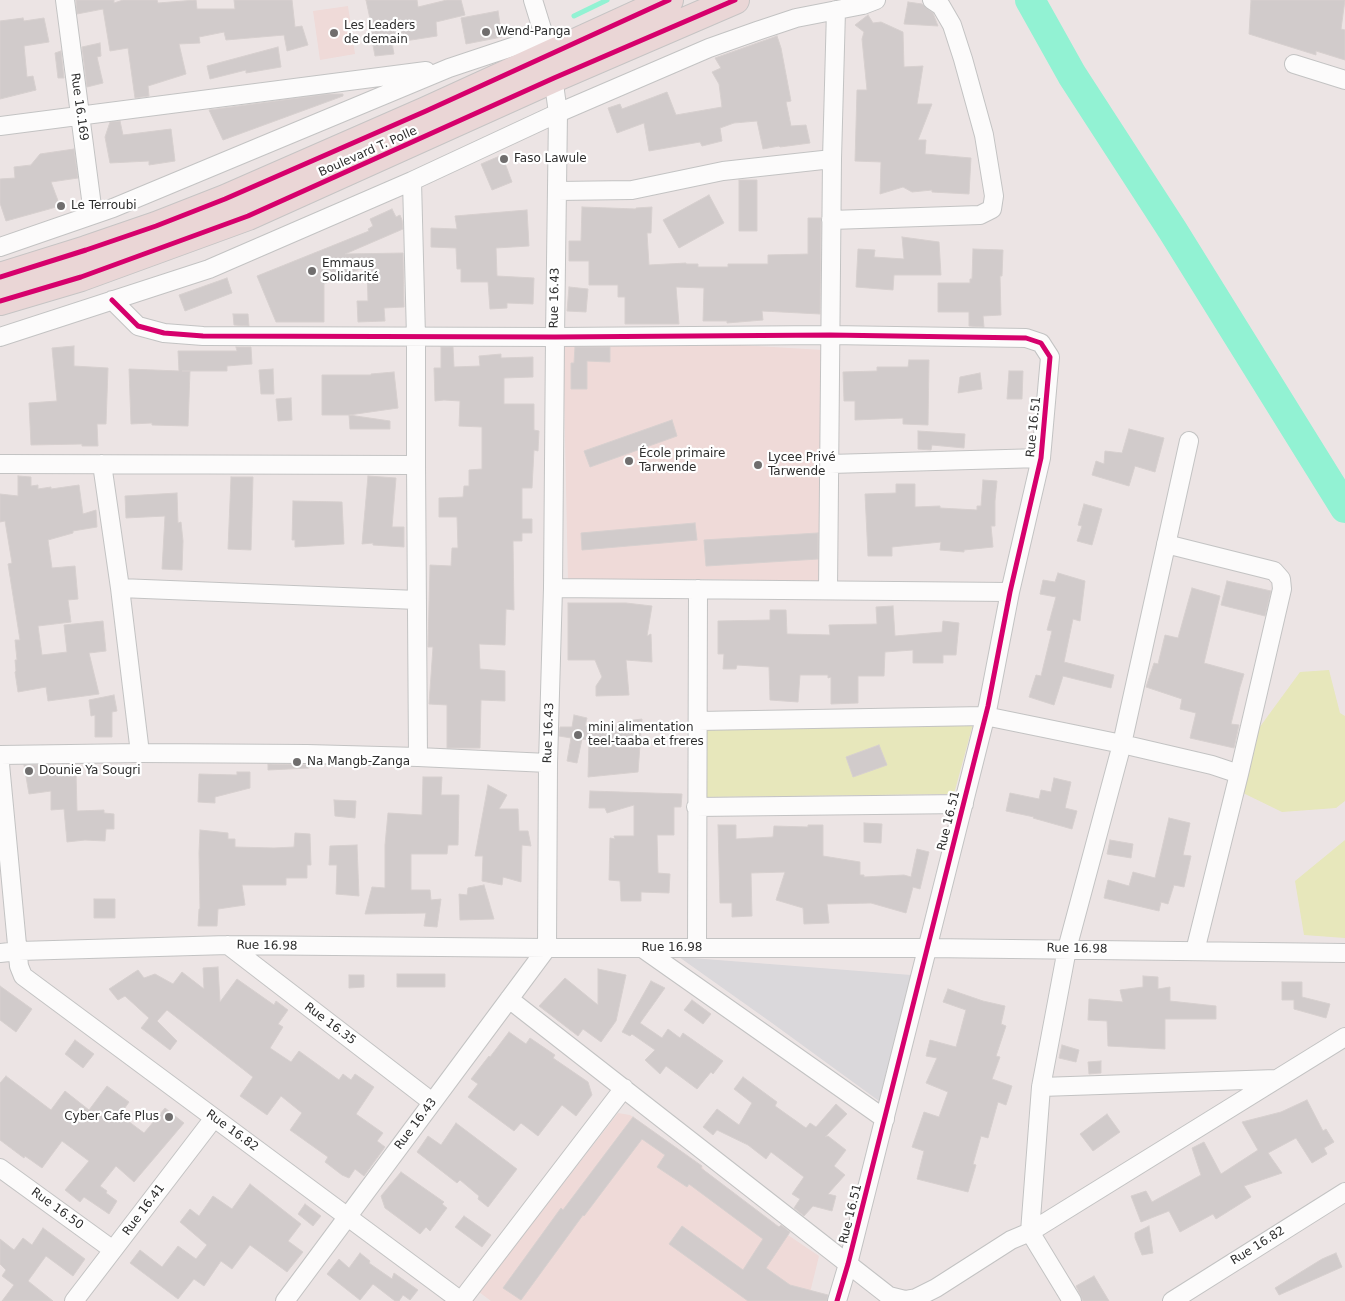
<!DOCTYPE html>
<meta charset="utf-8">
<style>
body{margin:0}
canvas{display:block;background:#ece4e4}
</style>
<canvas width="1345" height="1301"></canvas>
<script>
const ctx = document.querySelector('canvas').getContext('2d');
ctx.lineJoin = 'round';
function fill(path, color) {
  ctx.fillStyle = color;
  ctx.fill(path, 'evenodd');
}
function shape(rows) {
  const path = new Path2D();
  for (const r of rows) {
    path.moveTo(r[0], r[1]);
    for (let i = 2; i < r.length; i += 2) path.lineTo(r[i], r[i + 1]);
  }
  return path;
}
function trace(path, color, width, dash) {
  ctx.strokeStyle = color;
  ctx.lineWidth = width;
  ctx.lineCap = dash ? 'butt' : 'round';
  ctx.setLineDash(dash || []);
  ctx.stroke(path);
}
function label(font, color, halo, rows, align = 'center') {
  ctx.font = font + ' "DejaVu Sans",sans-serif';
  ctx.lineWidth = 4.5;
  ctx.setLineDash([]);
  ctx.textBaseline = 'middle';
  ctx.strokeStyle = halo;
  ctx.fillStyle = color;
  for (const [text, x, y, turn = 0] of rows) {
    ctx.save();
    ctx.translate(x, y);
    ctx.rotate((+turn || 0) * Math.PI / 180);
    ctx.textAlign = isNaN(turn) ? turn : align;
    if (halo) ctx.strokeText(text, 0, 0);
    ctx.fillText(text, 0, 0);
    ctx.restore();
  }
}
fill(shape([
 [679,957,911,975,879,1101,772,1023]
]), '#dad8db');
fill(shape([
 [348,6,355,54,320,60,313,11],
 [689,342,823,350,824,581,696,579,568,583,563,343],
 [618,1113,630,1115,702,1166,705,1171,788,1235,819,1256,808,1301,491,1301,479,1292]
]), '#efdad8');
fill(shape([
 [1329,670,1340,713,1345,716,1345,801,1336,808,1282,812,1243,793,1251,739,1300,672],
 [973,724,954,794,706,797,705,729],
 [1345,840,1345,938,1304,935,1295,881]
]), '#e7e7bb');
trace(shape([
 [574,16,607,0]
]), '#92f2d3', 5);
trace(shape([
 [1030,0,1072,75,1173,231,1345,508]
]), '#92f2d3', 30);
const building = shape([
 [76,0,114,0,114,3,123,0,157,0,158,3,196,0,197,9,235,9,234,0,292,0,295,27,302,26,308,45,287,51,284,35,226,40,224,32,199,37,200,43,179,44,186,74,148,86,149,96,135,98,128,48,110,51,103,9,77,14,76,0],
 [366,0,417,0,418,7,447,0,461,0,465,15,436,22,437,36,392,43,394,54,375,56,368,19,370,19,366,0],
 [1251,0,1345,0,1341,29,1345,30,1345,60,1316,51,1316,55,1249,34,1251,0],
 [908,2,922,4,933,13,938,26,904,24,908,2],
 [498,11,502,37,466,44,461,18,498,11],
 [868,15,873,23,881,22,903,32,904,67,923,66,917,104,932,104,918,140,926,140,925,154,971,158,969,194,932,192,932,190,912,192,903,187,880,194,881,162,855,161,857,90,867,90,862,39,864,32,855,25,868,15],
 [23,18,24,21,44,18,49,42,24,46,27,77,33,76,36,90,0,99,0,21,23,18],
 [777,36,781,48,791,101,786,102,791,126,806,125,810,143,780,147,779,146,763,149,757,121,734,123,720,128,722,141,702,146,700,142,649,151,644,123,617,133,608,108,620,104,622,109,667,92,676,115,722,107,719,84,712,72,721,68,715,58,777,36],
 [100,43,101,56,97,57,103,83,87,87,82,47,100,43],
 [278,47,281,67,246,73,246,70,210,79,207,66,278,47],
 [61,51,64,78,58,78,55,53,61,51],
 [328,94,343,94,343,96,223,140,209,110,328,94],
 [120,121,123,135,171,129,175,161,149,165,149,161,110,163,105,137,110,122,120,121],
 [74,149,78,178,51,182,60,206,6,221,0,203,0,179,15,178,14,167,31,165,30,166,40,154,74,149],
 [502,155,512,182,492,190,481,164,502,155],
 [739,180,757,180,757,231,739,231,739,180],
 [709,195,724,223,679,248,663,220,709,195],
 [582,207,636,209,636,208,652,207,651,233,647,233,649,265,686,263,686,264,698,264,698,267,728,267,728,264,768,264,768,255,808,254,808,218,821,218,820,314,762,311,763,320,727,323,727,321,703,321,704,288,676,287,679,324,625,324,625,297,618,297,618,285,589,285,589,261,569,261,569,241,581,241,582,207],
 [392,209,396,217,400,215,402,220,403,229,345,254,403,253,404,307,384,308,385,321,358,322,357,301,368,301,367,266,324,284,324,322,276,322,257,276,369,231,368,229,373,226,370,219,392,209],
 [527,210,529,246,496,248,497,276,534,278,533,304,507,303,507,308,490,309,488,282,461,282,461,269,457,269,456,248,431,247,431,228,457,229,455,216,527,210],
 [902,237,939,242,941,275,894,275,893,290,856,287,858,249,875,250,874,257,904,259,902,237],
 [973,249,1003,250,1002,276,1000,276,1001,315,983,316,984,327,969,326,969,312,938,312,938,283,970,283,970,279,972,279,973,249],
 [227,278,232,293,185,311,179,295,227,278],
 [569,287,588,289,586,312,567,311,569,287],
 [233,314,248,314,249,326,234,325,233,314],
 [74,346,74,366,108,368,106,424,97,424,98,446,82,446,82,444,31,445,29,403,57,401,52,348,74,346],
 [236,347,251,347,252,364,227,366,227,371,182,371,190,371,188,426,152,425,152,423,131,424,129,369,179,371,178,351,237,351,236,347],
 [441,347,453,347,454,367,480,366,479,356,501,354,501,358,533,357,533,377,504,378,504,404,534,404,534,430,539,431,538,451,534,450,532,488,522,488,522,519,532,519,532,533,522,533,522,541,513,541,514,610,506,609,505,645,479,644,480,669,505,671,505,701,481,700,480,748,447,748,447,705,429,704,433,647,428,647,430,565,451,566,452,548,458,548,457,517,439,517,439,498,463,497,464,486,469,486,469,470,482,469,482,427,459,426,460,401,444,400,435,401,434,368,441,368,441,347],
 [575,347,610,347,610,362,587,361,587,389,571,389,571,363,574,363,575,347],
 [909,360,929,360,928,425,903,424,903,418,855,420,855,401,844,401,843,372,877,371,877,367,908,367,909,360],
 [273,369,274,394,261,394,259,370,273,369],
 [1009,371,1023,371,1022,399,1007,399,1009,371],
 [394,372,398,408,349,415,390,421,390,429,350,429,349,415,322,415,322,375,371,375,371,374,394,372],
 [980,373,982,389,958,393,960,377,980,373],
 [291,398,292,420,278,421,276,399,291,398],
 [672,420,677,436,590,467,584,451,672,420],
 [1129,429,1164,438,1155,472,1135,466,1129,486,1092,475,1096,461,1104,464,1105,451,1122,453,1129,429],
 [918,431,965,434,964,448,932,445,931,450,918,449,918,431],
 [18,476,31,477,31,486,38,485,38,489,51,487,51,489,79,485,83,514,96,510,97,527,73,531,73,533,48,540,52,568,75,566,78,599,68,600,71,622,38,626,42,655,67,652,64,625,103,621,106,651,89,653,99,694,48,701,46,687,18,692,15,672,16,671,15,660,17,660,15,640,20,640,8,564,12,563,5,521,0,522,0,494,18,496,18,476],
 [368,476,396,478,392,527,404,527,404,547,373,545,373,543,362,544,368,476],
 [231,477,253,477,251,550,228,549,231,477],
 [983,480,997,481,995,501,995,526,991,526,993,547,964,550,964,552,940,550,941,542,892,547,892,556,868,556,865,494,896,493,896,484,915,484,915,507,940,506,940,508,977,510,977,506,981,506,983,480],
 [177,493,178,523,181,522,183,541,182,570,162,569,165,516,126,518,125,496,177,493],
 [293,501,342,502,344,544,295,547,295,540,292,540,293,501],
 [1084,504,1102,509,1092,545,1077,541,1082,526,1078,525,1084,504],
 [695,523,697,540,582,550,581,533,695,523],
 [818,533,818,559,706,566,704,540,818,533],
 [1058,573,1085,581,1080,621,1073,619,1064,662,1114,675,1111,688,1063,676,1054,705,1029,697,1036,675,1041,676,1052,631,1047,630,1056,597,1040,594,1043,580,1055,582,1058,573],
 [1227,581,1271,591,1265,616,1221,605,1227,581],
 [1192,588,1220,596,1204,663,1244,674,1240,687,1231,724,1239,725,1234,748,1190,738,1196,713,1180,709,1182,699,1146,687,1154,663,1158,664,1165,635,1178,638,1192,588],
 [568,603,626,603,652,606,647,636,651,634,652,662,626,660,629,695,596,696,596,686,602,677,595,660,568,660,568,603],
 [893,606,895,636,942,632,943,621,959,623,956,655,943,655,943,663,913,663,913,650,885,652,884,676,858,676,858,703,831,704,831,677,828,678,828,675,800,675,798,702,770,700,769,667,737,665,736,669,723,669,724,654,718,654,718,621,770,620,770,610,786,610,787,634,830,635,829,625,877,624,876,607,893,606],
 [114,695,117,711,112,712,112,737,95,737,95,715,91,716,89,700,114,695],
 [574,715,587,718,585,726,619,725,618,722,642,719,638,772,588,777,589,740,582,739,577,763,567,761,571,738,559,736,560,727,572,727,574,715],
 [879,745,887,765,853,777,846,757,879,745],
 [268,764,309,765,309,768,268,770,268,764],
 [24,765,54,765,55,771,76,772,77,811,104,810,104,813,114,814,114,829,106,829,105,841,85,840,67,842,64,809,51,810,51,791,29,794,24,765],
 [237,772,250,772,250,788,215,797,215,803,198,802,199,774,237,775,237,772],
 [423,777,442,777,441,795,459,795,458,845,448,845,447,854,411,854,411,890,430,890,431,900,441,899,437,927,424,926,426,913,365,914,372,887,385,888,385,845,388,813,422,815,423,777],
 [1054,778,1071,782,1065,808,1077,811,1072,829,1033,818,1034,817,1006,811,1010,793,1039,799,1041,790,1051,792,1054,778],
 [488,785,507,795,499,809,518,809,519,831,528,831,531,846,522,845,521,882,503,877,502,885,482,881,483,856,475,856,488,785],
 [590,791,682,794,681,807,674,807,674,835,657,835,658,873,670,874,669,893,641,892,641,901,621,901,620,881,609,880,610,838,615,839,614,836,634,836,634,805,607,813,605,808,589,808,590,791],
 [334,800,356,801,355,818,335,816,334,800],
 [1169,818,1190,823,1183,855,1191,856,1184,887,1174,885,1168,904,1161,902,1159,911,1104,898,1108,880,1129,886,1133,872,1155,878,1169,818],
 [864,823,882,824,881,843,864,842,864,823],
 [718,825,736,825,736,839,773,837,774,826,808,827,808,825,823,825,823,856,860,862,860,875,864,875,864,877,904,875,911,877,917,849,929,852,920,889,913,887,906,913,871,903,827,904,829,923,804,924,803,908,776,900,785,872,751,873,752,916,732,917,732,903,720,903,718,825],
 [200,830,228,833,228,839,235,839,235,847,274,848,294,847,295,833,310,834,311,865,307,865,307,878,286,878,286,885,242,885,245,905,218,909,217,926,198,926,199,909,200,909,199,853,200,830],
 [1110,840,1133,844,1131,858,1107,854,1110,840],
 [357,845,359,896,336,894,337,865,329,865,330,846,357,845],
 [484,885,494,919,460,920,459,894,467,895,468,888,484,885],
 [94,899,115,899,115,918,94,918,94,899],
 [218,967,220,1002,237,979,274,1005,276,1001,288,1010,278,1024,283,1027,270,1048,291,1062,299,1051,339,1080,343,1074,351,1080,355,1074,374,1087,356,1114,383,1133,377,1141,385,1147,364,1176,355,1169,349,1178,342,1175,325,1162,328,1157,290,1130,302,1113,281,1096,267,1115,240,1096,253,1077,167,1010,157,1021,177,1041,170,1050,141,1028,149,1018,125,996,118,1000,109,989,138,970,144,978,155,974,173,984,182,972,204,989,203,968,218,967],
 [598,969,626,975,616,1021,601,1042,583,1029,578,1036,539,1006,565,978,598,1005,598,969],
 [397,974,445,974,445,987,397,987,397,974],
 [349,975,364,975,364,987,349,988,349,975],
 [1143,976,1158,977,1158,989,1170,987,1170,1001,1216,1006,1216,1019,1165,1019,1165,1049,1108,1046,1107,1021,1088,1020,1089,999,1123,1002,1120,990,1143,987,1143,976],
 [651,981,665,988,640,1023,662,1038,668,1029,680,1038,683,1033,723,1061,713,1074,711,1072,697,1089,666,1066,660,1074,645,1060,655,1050,632,1034,630,1036,622,1032,651,981],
 [1282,982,1302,982,1302,997,1330,1004,1326,1018,1294,1009,1294,1000,1282,1000,1282,982],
 [0,986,32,1009,16,1032,0,1020,0,986],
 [948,989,983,1001,1005,1006,1001,1024,1006,1026,996,1056,1000,1057,992,1079,1012,1086,1006,1105,998,1102,988,1138,981,1136,973,1164,976,1165,968,1192,917,1179,924,1151,912,1147,924,1112,939,1117,948,1092,926,1083,937,1058,926,1056,930,1040,956,1047,966,1010,943,1002,948,989],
 [692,1000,711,1014,703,1024,684,1010,692,1000],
 [509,1032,526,1044,530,1038,555,1055,553,1058,588,1082,592,1095,576,1116,562,1105,538,1136,521,1123,514,1131,468,1097,478,1084,471,1079,489,1056,490,1057,509,1032],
 [75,1040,94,1054,83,1068,65,1054,75,1040],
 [1062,1045,1079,1050,1076,1062,1059,1058,1062,1045],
 [1101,1061,1101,1073,1089,1074,1088,1062,1101,1061],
 [6,1076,51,1110,65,1091,89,1110,107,1086,129,1102,120,1115,144,1133,165,1108,184,1123,134,1182,116,1166,100,1186,107,1191,106,1193,117,1201,109,1214,84,1197,80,1202,65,1190,89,1161,62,1141,42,1168,25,1156,24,1158,0,1140,0,1083,6,1076],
 [743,1077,777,1102,775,1106,806,1128,810,1123,816,1127,836,1104,847,1114,825,1137,828,1136,846,1150,834,1166,845,1175,828,1194,836,1196,832,1211,813,1206,804,1216,794,1208,800,1199,792,1194,804,1177,771,1152,766,1159,748,1145,717,1130,713,1135,703,1127,717,1109,739,1125,752,1103,734,1089,743,1077],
 [1307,1100,1323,1131,1326,1129,1334,1142,1324,1148,1327,1154,1312,1163,1296,1138,1268,1153,1282,1173,1244,1186,1251,1197,1216,1219,1213,1214,1180,1232,1169,1211,1141,1222,1131,1196,1146,1191,1152,1202,1201,1175,1192,1148,1204,1142,1221,1174,1258,1150,1242,1122,1281,1112,1307,1100],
 [1107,1114,1120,1132,1093,1151,1080,1134,1107,1114],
 [633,1117,702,1166,701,1168,779,1227,781,1225,790,1232,766,1268,790,1285,828,1295,827,1301,748,1301,669,1244,682,1226,743,1270,763,1239,689,1184,687,1187,657,1167,665,1155,642,1139,584,1216,583,1215,521,1300,503,1288,561,1208,563,1210,633,1117],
 [456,1123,517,1169,488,1207,478,1199,479,1196,460,1180,457,1183,417,1152,428,1136,441,1145,456,1123],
 [401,1172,444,1202,442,1204,447,1208,430,1231,426,1227,420,1234,385,1208,381,1196,401,1172],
 [250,1184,301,1224,288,1241,303,1252,287,1272,250,1245,232,1269,221,1261,204,1286,194,1279,178,1299,130,1263,140,1250,162,1267,178,1246,196,1259,207,1245,180,1222,190,1209,199,1216,213,1196,232,1209,250,1184],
 [305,1204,321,1216,313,1226,298,1214,305,1204],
 [464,1216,491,1235,482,1247,455,1227,464,1216],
 [1149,1226,1153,1253,1142,1255,1135,1238,1135,1233,1149,1226],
 [43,1228,85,1259,73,1276,46,1256,28,1281,53,1301,2,1301,14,1285,2,1276,6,1270,0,1264,0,1239,14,1250,23,1238,32,1245,43,1228],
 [360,1253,370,1261,369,1263,392,1279,394,1273,418,1290,410,1300,403,1295,399,1301,395,1301,373,1284,360,1300,327,1274,339,1259,349,1268,360,1253],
 [1336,1253,1342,1267,1279,1295,1275,1288,1322,1259,1336,1253],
 [1094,1276,1109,1301,1083,1301,1076,1286,1094,1276]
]);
fill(building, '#d1cbcb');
trace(building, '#d7d0cf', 1);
const minor = shape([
 [65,0,93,214],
 [1294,64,1345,80],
 [0,126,426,71],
 [412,181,416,337,416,465,418,757],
 [557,191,632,190,723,171,832,159],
 [831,220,980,215,992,209,994,196,984,135,963,59,952,25,941,6,932,0],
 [0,247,113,208,449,68,545,36],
 [112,300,138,326,164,333,203,336,555,337,830,335,1026,338,1041,343,1050,357,1041,458,1010,592,988,706,848,1264,837,1301],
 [0,337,209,269,412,181,558,113,709,48,757,31,796,18,863,5,876,0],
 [0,464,416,465],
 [102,464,120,588,140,753],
 [830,464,1041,458],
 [1166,544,1274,571,1281,579,1282,589,1239,774,1195,951],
 [120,588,417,600],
 [553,588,1010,592],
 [828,590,832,159,836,10],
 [698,721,985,716,1122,744,1212,765,1239,774],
 [0,755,140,753,307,754,418,757,548,763],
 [0,764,19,966,23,976,461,1301,624,1088],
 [696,807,964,804],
 [228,945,432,1102],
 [642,948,885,1119],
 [697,948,698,589],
 [0,953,19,951,228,945,547,948,928,948,1345,953],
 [509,999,889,1296,905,1300,916,1298,936,1288,1011,1240,1030,1232,1345,1037],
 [1041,1087,1276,1079],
 [0,1168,113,1250],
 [74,1301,214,1118],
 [285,1301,547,948,548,763,553,588,555,337,558,113,550,55,533,0],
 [1072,1301,1030,1232,1041,1087,1067,949,1122,744,1189,441],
 [1172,1301,1345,1192]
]);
const trunk = shape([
 [0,277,86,250,156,226,225,199,426,111,669,0],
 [0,301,81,277,248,216,554,78,735,0]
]);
trace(minor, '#c3c3c3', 20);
trace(trunk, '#c6c4c4', 30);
trace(minor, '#fcfbfb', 18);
trace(trunk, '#ead6d6', 28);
trace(shape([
 [0,277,86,250,156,226,225,199,426,111,669,0],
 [112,300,138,326,164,333,203,336,555,337,830,335,1026,338,1041,343,1050,357,1041,458,1010,592,988,706,848,1264,837,1301],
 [0,301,81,277,248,216,554,78,735,0]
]), '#d6006c', 5);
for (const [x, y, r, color] of [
 [486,32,5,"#706e6e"],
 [334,33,5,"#706e6e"],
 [504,159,5,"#706e6e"],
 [61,206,5,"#706e6e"],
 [312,271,5,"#706e6e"],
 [629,461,5,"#706e6e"],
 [758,465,5,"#706e6e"],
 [578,735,5,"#706e6e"],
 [297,762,5,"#706e6e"],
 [29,771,5,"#706e6e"],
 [169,1117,5,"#706e6e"]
]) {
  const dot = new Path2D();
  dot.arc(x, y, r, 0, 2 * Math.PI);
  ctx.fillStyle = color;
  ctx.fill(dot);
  trace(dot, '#fff', 2);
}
label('12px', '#2e2e2e', '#fff', [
 ["Les Leaders",344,26],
 ["de demain",344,40],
 ["Wend-Panga",496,32],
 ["Faso Lawule",514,159],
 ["Le Terroubi",71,206],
 ["Emmaus",322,264],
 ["Solidarité",322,278],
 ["École primaire",639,454],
 ["Tarwende",639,468],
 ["Lycee Privé",768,458],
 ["Tarwende",768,472],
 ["mini alimentation",588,728],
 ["teel-taaba et freres",588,742],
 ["Na Mangb-Zanga",307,762],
 ["Dounie Ya Sougri",39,771],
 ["Cyber Cafe Plus",159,1117,"right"]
], 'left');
label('12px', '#2e2e2e', '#fff', [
 ["Rue 16.169",79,107,82],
 ["Boulevard T. Polle",368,152,-24],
 ["Rue 16.43",555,298,-89],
 ["Rue 16.51",1034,427,-84],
 ["Rue 16.43",549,733,-88],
 ["Rue 16.51",949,821,-76],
 ["Rue 16.98",267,946,1],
 ["Rue 16.98",672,948],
 ["Rue 16.98",1077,949,1],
 ["Rue 16.35",330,1024,37],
 ["Rue 16.43",416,1124,-53],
 ["Rue 16.82",232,1131,36],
 ["Rue 16.50",57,1209,36],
 ["Rue 16.41",144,1210,-53],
 ["Rue 16.51",851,1214,-76],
 ["Rue 16.82",1258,1246,-32]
]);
</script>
